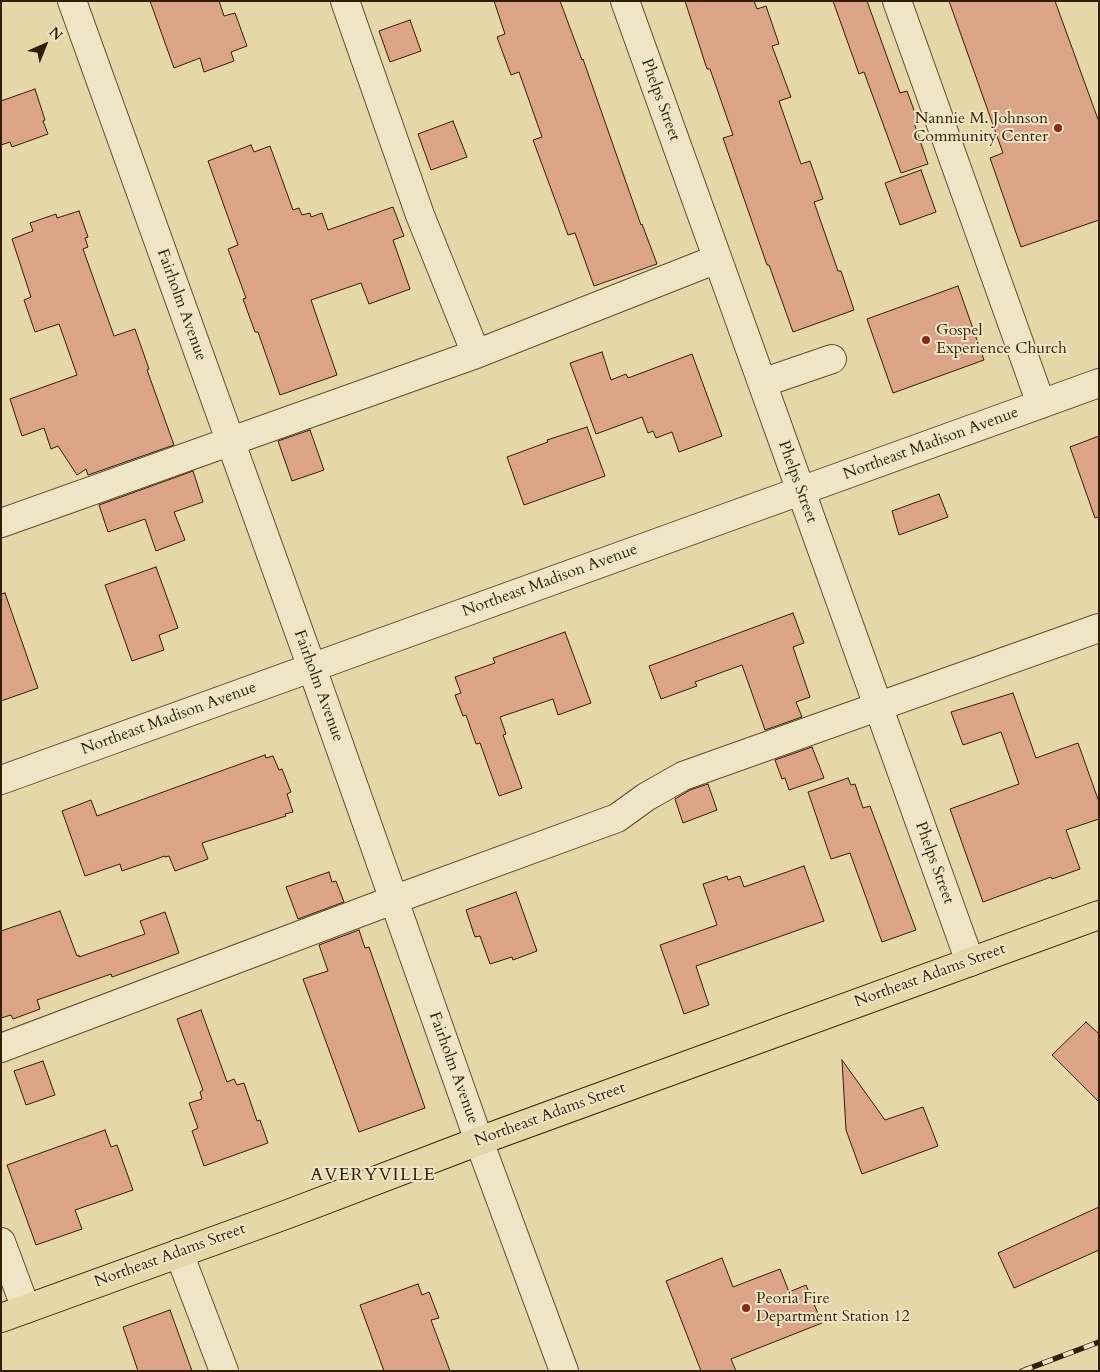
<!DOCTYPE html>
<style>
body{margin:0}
#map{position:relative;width:1100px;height:1372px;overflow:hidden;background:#e5d7a7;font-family:Cardo,serif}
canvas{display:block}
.frame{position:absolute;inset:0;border:2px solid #321e00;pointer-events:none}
.north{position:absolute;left:20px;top:20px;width:50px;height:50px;-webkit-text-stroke:4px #eee5c6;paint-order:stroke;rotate:44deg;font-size:14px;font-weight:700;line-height:20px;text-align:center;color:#321e00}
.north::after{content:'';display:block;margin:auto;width:18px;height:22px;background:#321e00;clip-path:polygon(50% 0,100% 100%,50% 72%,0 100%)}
</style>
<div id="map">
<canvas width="1100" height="1372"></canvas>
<div class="frame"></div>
<div class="north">N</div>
</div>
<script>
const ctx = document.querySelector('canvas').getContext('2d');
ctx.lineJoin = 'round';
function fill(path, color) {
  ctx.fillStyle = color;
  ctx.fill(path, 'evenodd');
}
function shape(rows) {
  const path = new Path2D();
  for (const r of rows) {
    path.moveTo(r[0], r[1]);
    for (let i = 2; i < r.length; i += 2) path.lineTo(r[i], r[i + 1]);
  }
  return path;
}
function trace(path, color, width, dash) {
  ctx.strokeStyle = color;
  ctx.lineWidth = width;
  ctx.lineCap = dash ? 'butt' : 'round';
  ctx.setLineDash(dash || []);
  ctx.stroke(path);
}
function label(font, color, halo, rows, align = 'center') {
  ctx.font = font + ' Cardo,serif';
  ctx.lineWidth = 4;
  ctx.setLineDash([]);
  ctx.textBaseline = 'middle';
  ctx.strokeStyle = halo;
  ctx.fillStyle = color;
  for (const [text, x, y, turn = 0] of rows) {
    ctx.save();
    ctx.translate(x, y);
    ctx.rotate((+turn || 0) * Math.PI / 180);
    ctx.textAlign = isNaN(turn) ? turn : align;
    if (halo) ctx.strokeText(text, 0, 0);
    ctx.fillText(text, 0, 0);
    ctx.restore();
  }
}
const building = shape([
 [150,1,219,1,224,16,235,13,247,46,231,52,234,61,204,72,200,58,174,68,150,1],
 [494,1,560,1,582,60,583,59,641,225,642,224,657,264,594,286,575,233,568,235,533,140,542,137,519,72,511,75,497,37,505,34,494,1],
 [685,1,754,1,757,9,766,6,779,44,772,46,791,97,779,101,801,164,810,161,823,199,814,202,838,271,841,271,854,310,793,332,769,265,767,265,723,138,733,135,710,69,707,69,685,1],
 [833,1,867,1,900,93,907,91,918,121,914,123,928,164,901,173,864,72,859,74,833,1],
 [949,1,1055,1,1099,122,1099,220,1021,247,990,158,1003,153,949,1],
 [410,20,421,51,390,62,379,31,410,20],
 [35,89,45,120,43,121,48,134,12,147,10,142,1,145,1,101,35,89],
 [453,121,467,157,431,170,418,134,453,121],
 [251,145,254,152,270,146,293,210,299,208,302,215,310,213,311,217,322,213,328,230,393,207,404,236,393,240,410,289,369,304,361,283,311,300,337,375,280,395,258,332,255,332,243,299,246,298,228,249,238,245,208,161,251,145],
 [921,170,936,212,900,225,885,183,921,170],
 [79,211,88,237,85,238,88,247,83,249,114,336,135,329,149,369,147,370,174,445,88,475,86,469,77,475,58,446,51,449,44,428,22,436,10,399,77,375,59,324,35,332,24,300,31,297,12,239,33,231,30,223,56,214,57,218,79,211],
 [958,286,984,360,893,393,867,319,958,286],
 [602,352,611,380,626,374,628,378,692,354,722,436,679,452,672,432,656,438,653,431,648,433,642,417,596,434,570,363,602,352],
 [587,427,605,476,524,505,507,457,548,442,547,440,587,427],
 [310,430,324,470,292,481,278,441,310,430],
 [1099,436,1099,517,1095,518,1070,447,1099,436],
 [193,471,203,502,174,512,185,540,156,551,145,519,108,532,99,505,193,471],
 [939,494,948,517,899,535,892,511,939,494],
 [156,567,178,628,159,635,164,650,132,661,105,585,156,567],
 [5,593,38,688,1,701,1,594,5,593],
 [793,613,804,643,793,647,810,697,796,702,802,717,765,730,742,665,695,682,697,686,661,699,649,666,793,613],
 [565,632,591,703,558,715,553,699,500,717,506,734,503,735,522,788,499,796,480,743,476,744,466,715,463,716,455,695,461,693,455,677,495,663,493,658,565,632],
 [1013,693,1036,758,1078,743,1099,802,1099,819,1066,830,1080,869,1052,879,1051,877,983,902,950,809,1019,784,1001,732,963,745,951,712,1013,693],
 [812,747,824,778,789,790,785,778,782,779,775,760,812,747],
 [265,755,266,758,273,756,279,770,282,769,291,792,287,794,293,812,285,814,286,816,202,843,208,859,175,871,169,856,165,857,165,856,122,871,120,864,85,876,62,811,91,800,97,816,265,755],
 [848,778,851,785,855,784,863,808,870,806,916,930,882,942,850,853,831,859,808,792,848,778],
 [708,784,717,810,683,823,675,799,690,790,708,784],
 [804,866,824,921,696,966,709,1005,684,1014,660,945,717,925,703,884,727,876,728,880,740,876,744,887,804,866],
 [329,872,332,882,336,881,344,902,298,919,286,887,329,872],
 [516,892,537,951,513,960,512,957,490,964,480,936,475,937,466,910,516,892],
 [60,911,77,956,79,955,79,957,145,934,140,921,165,912,179,953,112,977,111,974,37,1000,40,1009,13,1019,11,1015,1,1018,1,931,60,911],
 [359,930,365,948,369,947,425,1108,359,1132,303,979,328,971,319,945,359,930],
 [201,1010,227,1082,234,1079,237,1085,244,1083,257,1121,260,1120,268,1143,204,1166,192,1131,198,1128,189,1103,202,1099,200,1092,203,1090,177,1019,201,1010],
 [1086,1022,1099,1034,1099,1102,1052,1055,1086,1022],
 [842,1060,885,1120,923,1107,938,1146,862,1174,846,1130,842,1060],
 [43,1061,55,1095,26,1105,14,1071,43,1061],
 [105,1130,111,1147,117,1145,133,1190,75,1210,82,1229,36,1245,7,1165,105,1130],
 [1099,1207,1099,1250,1014,1288,998,1253,1099,1207],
 [722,1258,733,1287,780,1269,789,1292,806,1285,822,1323,731,1359,736,1371,701,1371,666,1281,722,1258],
 [418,1284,422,1295,429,1292,439,1318,431,1320,450,1371,384,1371,360,1305,418,1284],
 [170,1310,192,1371,138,1371,123,1327,170,1310]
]);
fill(building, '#dca486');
trace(building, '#321e00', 1);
const minor = shape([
 [72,1,312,668,479,1141,564,1371],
 [345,1,420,215,476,354],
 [625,1,970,962],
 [897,1,1041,404],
 [762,383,832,359],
 [1,523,476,354,717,259],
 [1,780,1099,383],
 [1,1048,393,900,617,818,646,797,683,776,1099,628],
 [1,1242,26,1309],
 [179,1253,224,1371]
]);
const major = shape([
 [1,1318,288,1214,479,1141,1099,915]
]);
trace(minor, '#5f4c2a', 30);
trace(major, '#321e00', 30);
trace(minor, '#eee5c6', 28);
trace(major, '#e5d7a7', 28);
const rail = shape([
 [1022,1371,1099,1342]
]);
trace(rail, '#321e00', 5.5);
trace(rail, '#eee5c6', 4, [11]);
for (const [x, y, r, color] of [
 [1058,128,5,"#8f2418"],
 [926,340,5,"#8f2418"],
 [746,1308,5,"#8f2418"]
]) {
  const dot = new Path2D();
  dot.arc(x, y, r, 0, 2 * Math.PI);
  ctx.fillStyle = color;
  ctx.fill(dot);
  trace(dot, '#eee5c6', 2);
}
label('16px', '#321e00', '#eee5c6', [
 ["Phelps Street",660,100,70],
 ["Fairholm Avenue",181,305,70],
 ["Northeast Madison Avenue",931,444,-20],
 ["Phelps Street",797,482,70],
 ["Northeast Madison Avenue",550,581,-20],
 ["Fairholm Avenue",318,686,70],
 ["Northeast Madison Avenue",169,719,-20],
 ["Phelps Street",934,863,70],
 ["Northeast Adams Street",930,976,-20],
 ["Fairholm Avenue",453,1068,70],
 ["Northeast Adams Street",550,1115,-20],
 ["Northeast Adams Street",170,1256,-20]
]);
label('16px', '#321e00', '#eee5c6', [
 ["Nannie M. Johnson",1048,119,"right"],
 ["Community Center",1048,137,"right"],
 ["Gospel",936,331],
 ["Experience Church",936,349],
 ["Peoria Fire",756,1299],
 ["Department Station 12",756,1317]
], 'left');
ctx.letterSpacing = '1px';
label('18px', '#321e00', '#eee5c6', [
 ["AVERYVILLE",373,1176]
]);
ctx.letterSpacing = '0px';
</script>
